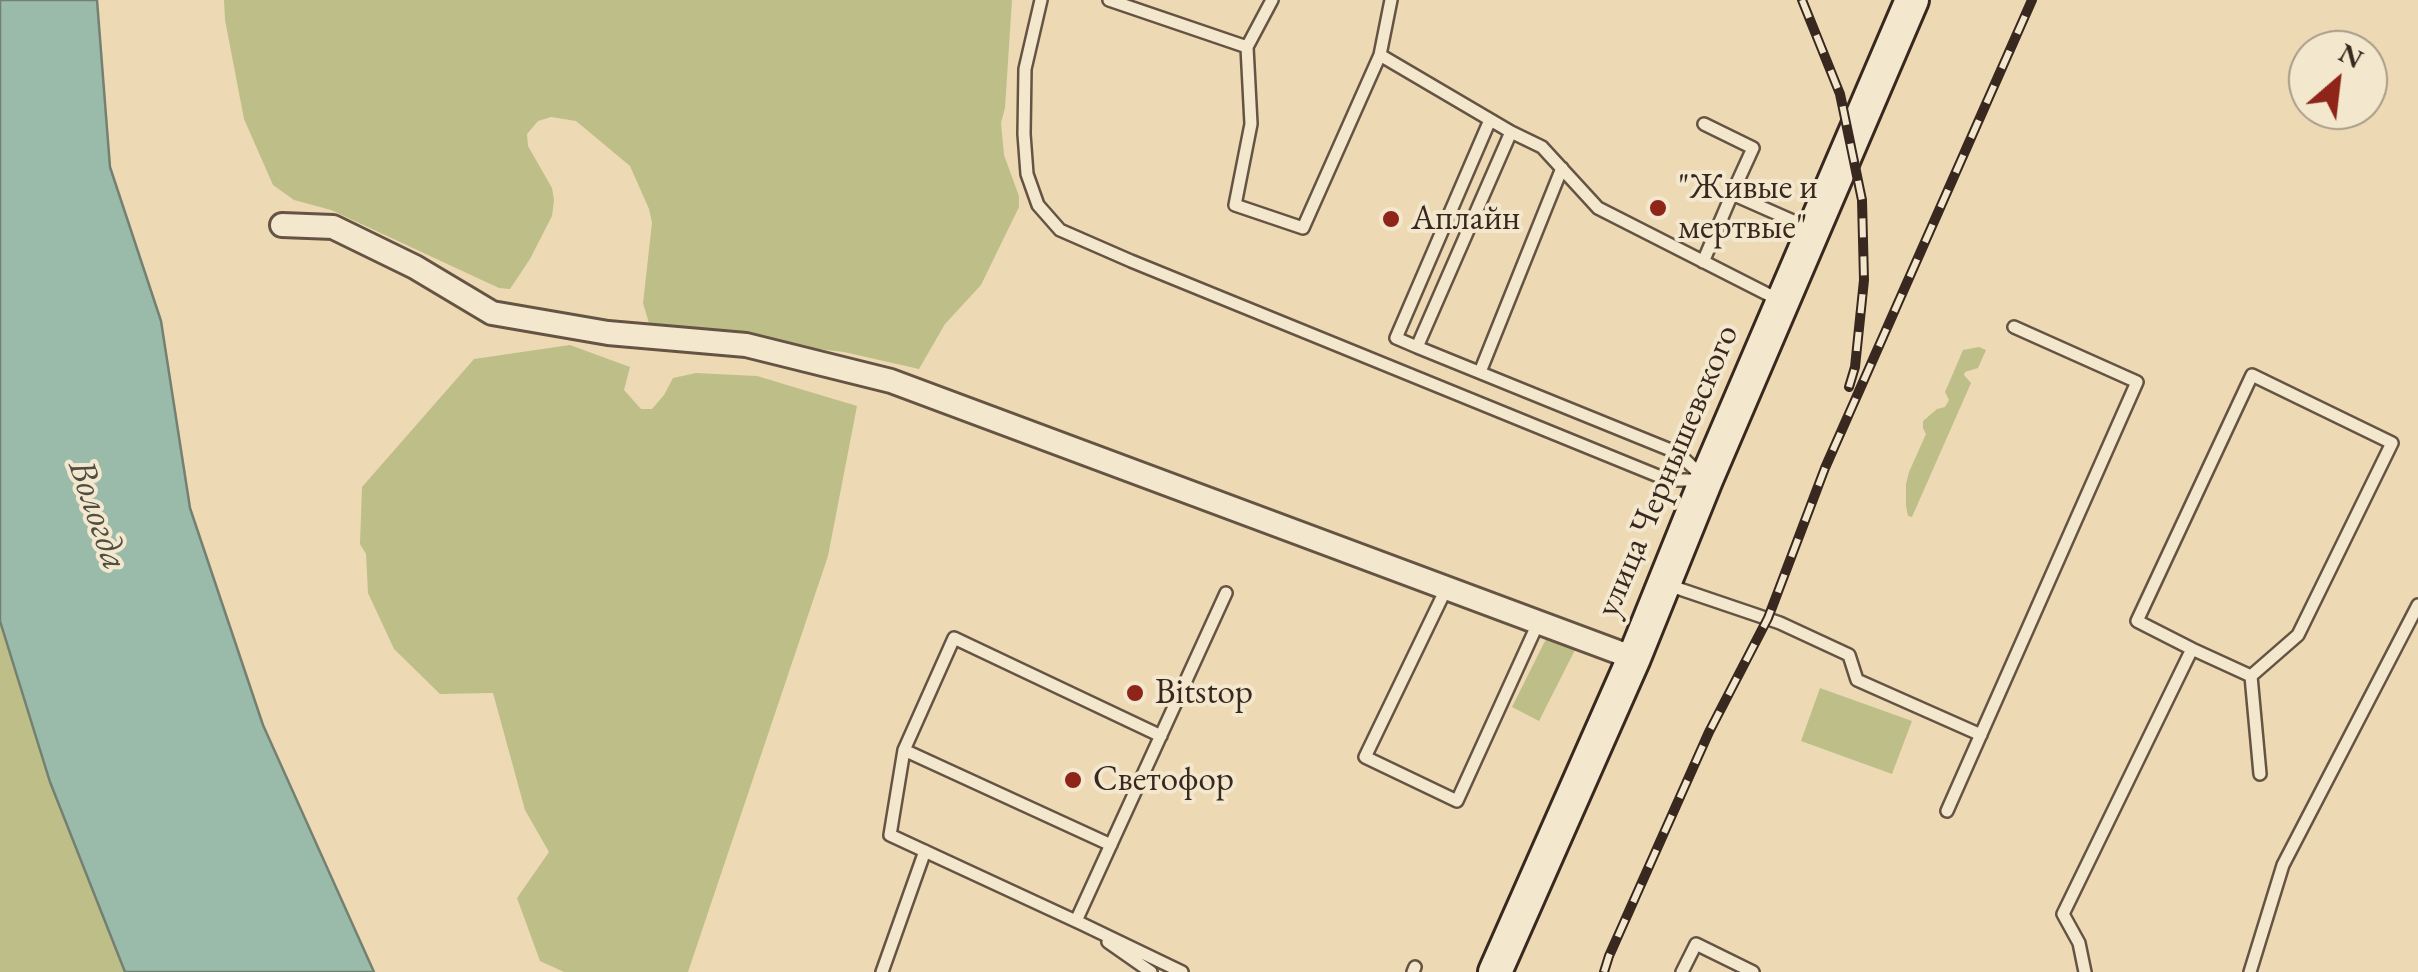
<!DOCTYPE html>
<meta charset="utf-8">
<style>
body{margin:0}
#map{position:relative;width:2418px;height:972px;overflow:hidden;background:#eddab4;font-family:"EB Garamond",serif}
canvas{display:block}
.north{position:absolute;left:2288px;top:30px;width:100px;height:100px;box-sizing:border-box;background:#f3e7ce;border:2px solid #a89b88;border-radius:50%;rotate:28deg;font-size:28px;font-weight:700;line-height:40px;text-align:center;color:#38281f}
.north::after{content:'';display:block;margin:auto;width:35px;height:45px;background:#8f2418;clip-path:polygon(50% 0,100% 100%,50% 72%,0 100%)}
</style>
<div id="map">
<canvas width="2418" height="972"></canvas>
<div class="north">N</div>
</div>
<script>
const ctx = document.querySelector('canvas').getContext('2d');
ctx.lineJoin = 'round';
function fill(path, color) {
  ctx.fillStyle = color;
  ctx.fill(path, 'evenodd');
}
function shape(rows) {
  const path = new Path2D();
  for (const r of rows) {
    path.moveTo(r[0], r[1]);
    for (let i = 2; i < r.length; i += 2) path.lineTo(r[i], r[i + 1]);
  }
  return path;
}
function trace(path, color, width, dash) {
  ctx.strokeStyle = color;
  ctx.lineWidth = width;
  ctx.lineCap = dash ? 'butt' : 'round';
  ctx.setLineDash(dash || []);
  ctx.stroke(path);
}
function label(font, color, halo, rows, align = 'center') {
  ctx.font = font + ' "EB Garamond",serif';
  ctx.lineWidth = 8;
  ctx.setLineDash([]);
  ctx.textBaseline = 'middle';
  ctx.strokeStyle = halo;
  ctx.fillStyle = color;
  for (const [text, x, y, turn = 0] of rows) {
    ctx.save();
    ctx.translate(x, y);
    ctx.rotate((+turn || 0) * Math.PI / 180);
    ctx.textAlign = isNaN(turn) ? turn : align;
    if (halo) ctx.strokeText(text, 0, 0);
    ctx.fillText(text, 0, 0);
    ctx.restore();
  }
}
fill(shape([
 [224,0,1012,0,1005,108,1001,123,1004,155,1019,196,1019,207,981,285,945,324,919,369,844,352,651,330,643,303,652,223,649,209,630,166,576,121,551,117,538,121,527,134,528,146,552,188,554,200,552,216,530,259,510,289,499,288,331,210,294,200,273,185,244,119,225,20],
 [570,345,630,367,624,390,641,409,652,409,664,395,673,378,696,373,757,376,857,406,828,556,688,972,564,972,540,961,517,898,549,852,525,810,493,693,440,694,394,649,368,593,366,554,360,544,362,487,474,359],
 [1979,347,1986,350,1978,368,1965,372,1964,375,1971,383,1912,517,1908,516,1906,506,1906,484,1909,472,1926,434,1923,428,1923,421,1937,409,1945,407,1949,400,1945,392,1963,350],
 [0,621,50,782,125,972,0,972],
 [1549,633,1576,648,1539,721,1512,707],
 [1820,688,1912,721,1892,774,1801,741]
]), '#bebe89');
const water = shape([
 [0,0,97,0,110,167,161,321,190,508,263,725,374,972,125,972,50,782,0,621,0,0]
]);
fill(water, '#9abbaa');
trace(water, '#738072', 2.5);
const lane = shape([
 [1041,0,1025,69,1024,134,1027,174,1038,205,1060,230,1131,261,1668,480,1702,480],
 [1109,0,1247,47,1272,0],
 [1391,0,1380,55,1511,132,1542,147,1598,208,1781,301],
 [1247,47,1251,124,1235,205,1303,228,1380,55],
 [1704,124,1753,148,1732,194],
 [1511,132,1417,347,1678,453,1703,477],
 [1703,262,1732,194,1809,228],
 [1417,347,1396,338,1490,120],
 [1480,372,1562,168],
 [1668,585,1780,623,1849,655,1857,680,1981,735],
 [1447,587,1365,757,1457,801,1539,621],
 [2251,676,2260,774],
 [904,750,890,835,1080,923],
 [1947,811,2137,382,2014,327],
 [1111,845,904,750,954,638,1161,736],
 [1108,942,1151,972],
 [882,972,925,851],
 [1182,972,1076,921,1226,593],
 [1413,972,1415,967],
 [1682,972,1696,944,1753,972],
 [2085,972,2079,943,2063,914,2192,649,2137,621,2252,375,2392,443,2298,635,2251,676,2192,649],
 [2250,972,2283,865,2418,605]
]);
const street = shape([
 [282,225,333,227,415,267,492,313,608,333,746,345,891,381,1634,658]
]);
const secondary = shape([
 [1495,972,1634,658,1706,480,1912,0]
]);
trace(lane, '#655444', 16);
trace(street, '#655444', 28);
trace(secondary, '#38281f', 38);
trace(lane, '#f3e7ce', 11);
trace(street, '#f3e7ce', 22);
trace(secondary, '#f3e7ce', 32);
const rail = shape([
 [1802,0,1840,94,1862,200,1864,280,1855,367,1849,387],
 [1604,972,1609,956,1709,732,1768,618,1825,468,2032,0]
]);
trace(rail, '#38281f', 10);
trace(rail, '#f3e7ce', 6, [19]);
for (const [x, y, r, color] of [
 [1658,208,10,"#8f2418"],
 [1391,219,10,"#8f2418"],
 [1135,693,10,"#8f2418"],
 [1073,780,10,"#8f2418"]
]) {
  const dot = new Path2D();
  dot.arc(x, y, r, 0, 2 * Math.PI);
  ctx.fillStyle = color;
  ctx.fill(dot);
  trace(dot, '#f3e7ce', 4);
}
label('35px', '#38281f', '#f3e7ce', [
 ["\"Живые и",1678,188],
 ["мертвые\"",1678,228],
 ["Аплайн",1411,219],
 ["Bitstop",1155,693],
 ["Светофор",1093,780]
], 'left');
label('35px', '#38281f', '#f3e7ce', [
 ["улица Чернышевского",1668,471,-67]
]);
label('italic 38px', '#504d42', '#f3e7ce', [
 ["Вологда",97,515,71]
]);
</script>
